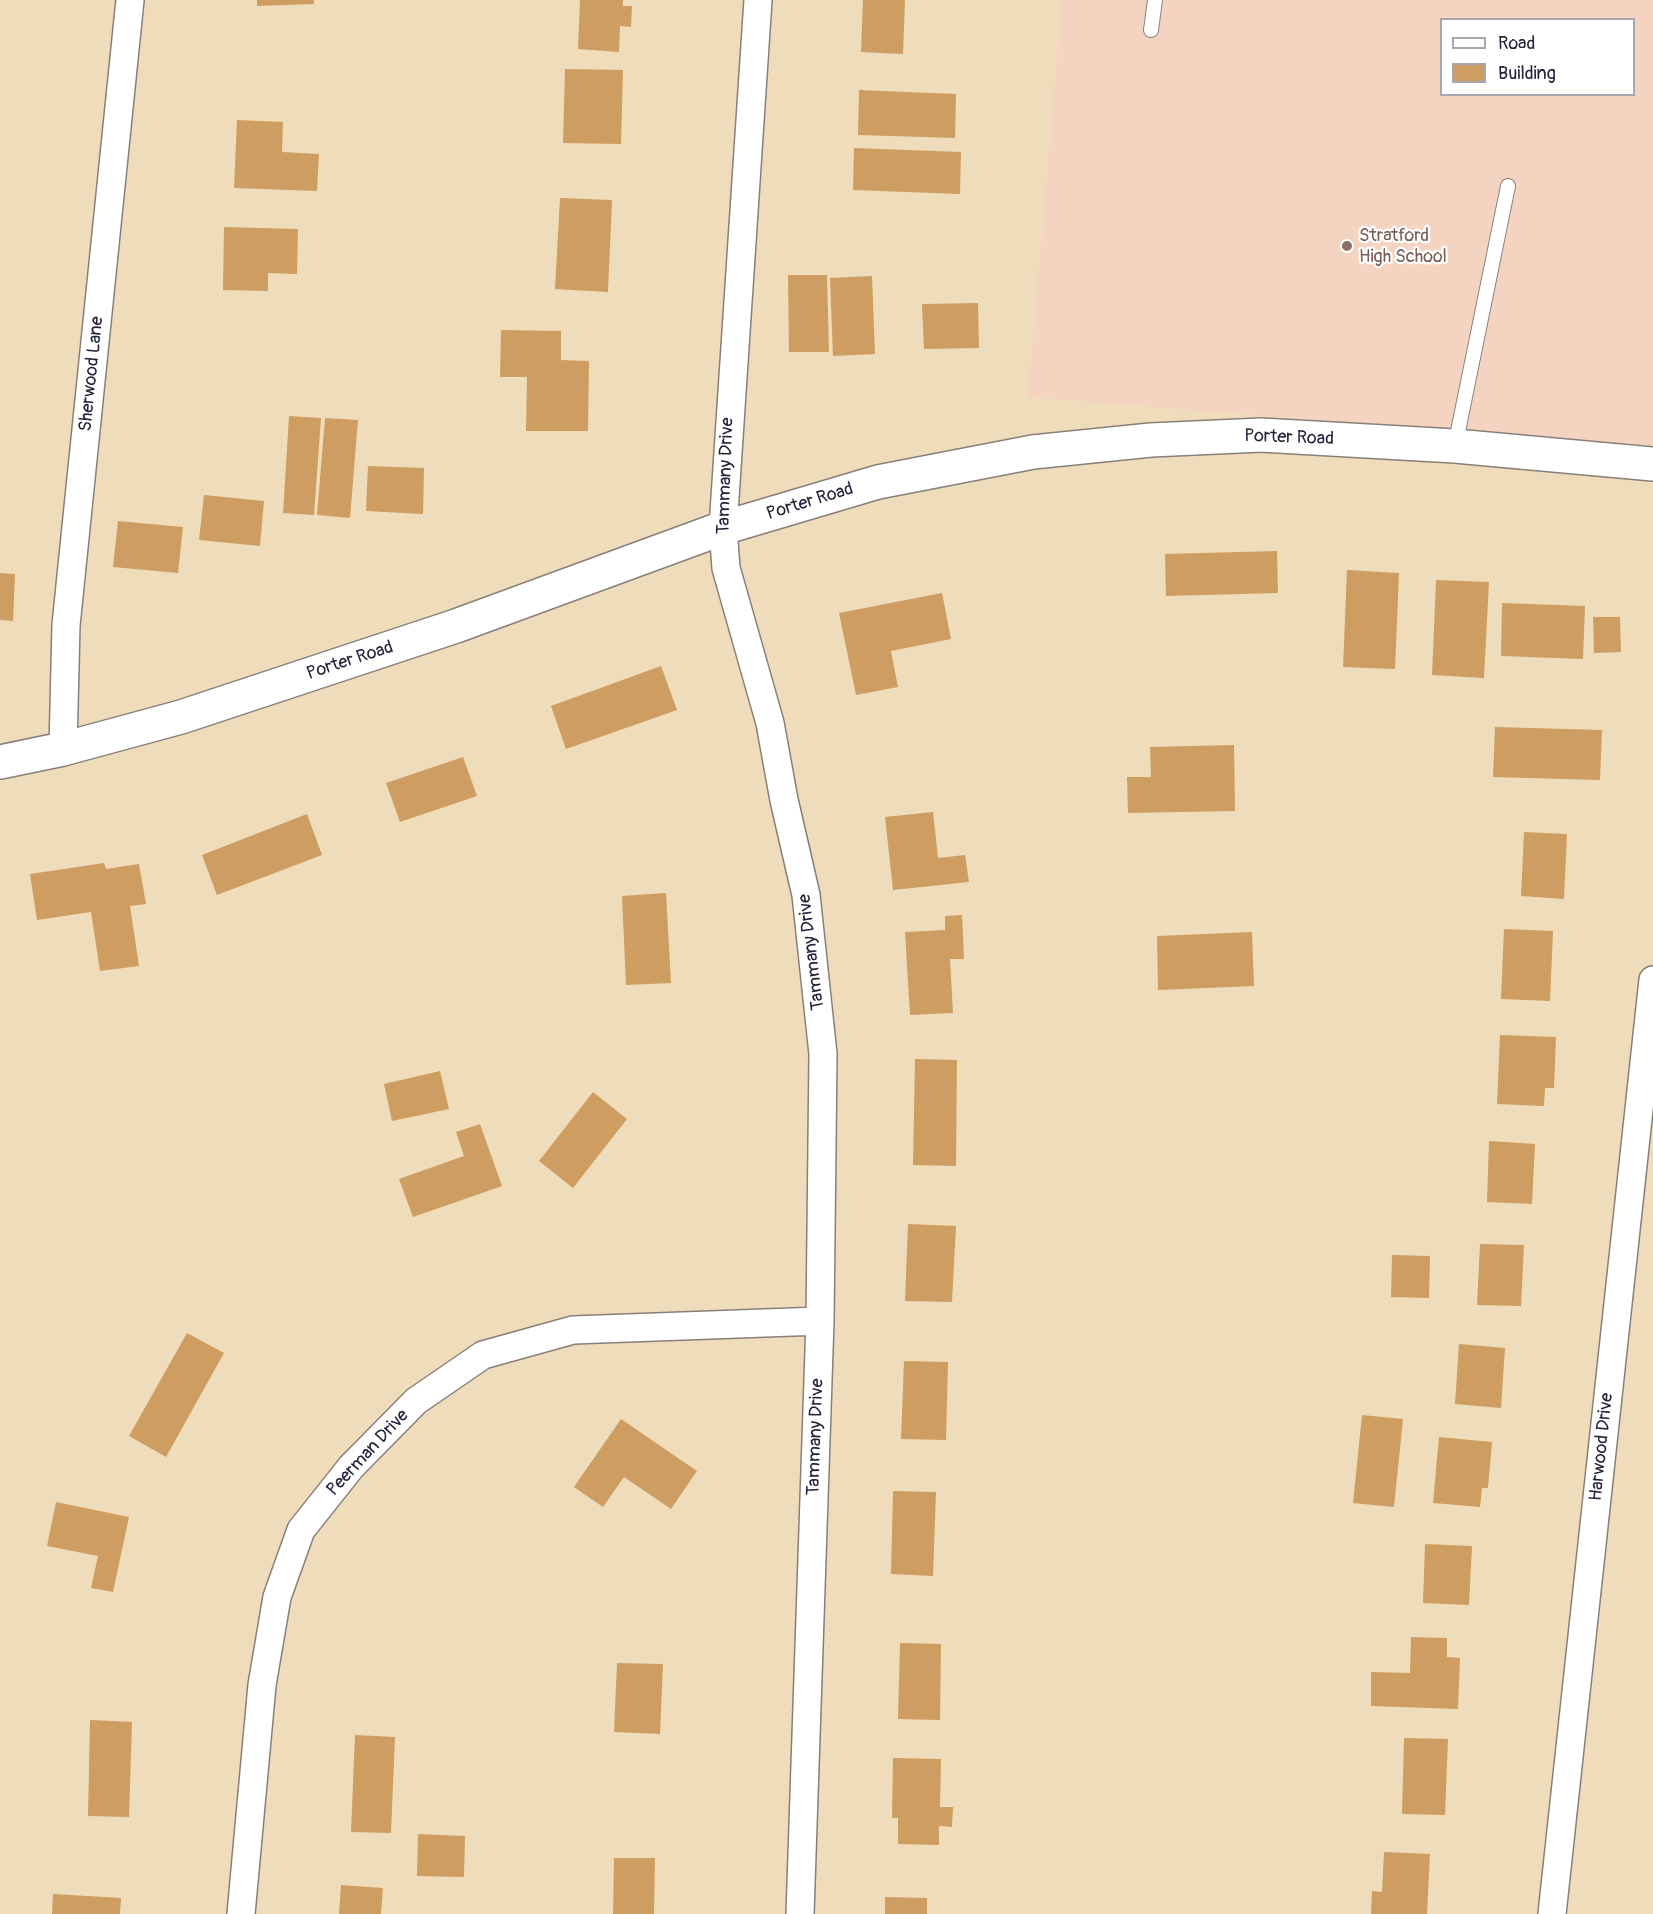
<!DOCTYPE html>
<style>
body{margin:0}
#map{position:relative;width:1653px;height:1914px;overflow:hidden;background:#efdcba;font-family:Pangolin,sans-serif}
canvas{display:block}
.legend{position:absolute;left:1440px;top:18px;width:195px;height:78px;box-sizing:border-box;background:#fff;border:2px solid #a7a7b1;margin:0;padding:8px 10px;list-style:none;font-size:18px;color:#22223b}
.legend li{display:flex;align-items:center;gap:12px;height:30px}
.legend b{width:30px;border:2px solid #a7a7b1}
</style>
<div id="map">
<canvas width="1653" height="1914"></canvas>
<ul class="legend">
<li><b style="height:8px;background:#fff"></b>Road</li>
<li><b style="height:16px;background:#ce9d61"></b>Building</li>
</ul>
</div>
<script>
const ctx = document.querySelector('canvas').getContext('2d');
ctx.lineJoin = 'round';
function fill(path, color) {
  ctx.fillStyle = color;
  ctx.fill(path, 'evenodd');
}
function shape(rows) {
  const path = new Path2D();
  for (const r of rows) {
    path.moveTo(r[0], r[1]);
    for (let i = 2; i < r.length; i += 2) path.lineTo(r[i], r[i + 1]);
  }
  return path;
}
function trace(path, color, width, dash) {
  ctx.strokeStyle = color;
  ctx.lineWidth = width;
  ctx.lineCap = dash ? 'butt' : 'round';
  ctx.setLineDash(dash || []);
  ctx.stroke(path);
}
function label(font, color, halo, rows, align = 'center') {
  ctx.font = font + ' Pangolin,sans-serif';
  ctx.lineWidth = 4.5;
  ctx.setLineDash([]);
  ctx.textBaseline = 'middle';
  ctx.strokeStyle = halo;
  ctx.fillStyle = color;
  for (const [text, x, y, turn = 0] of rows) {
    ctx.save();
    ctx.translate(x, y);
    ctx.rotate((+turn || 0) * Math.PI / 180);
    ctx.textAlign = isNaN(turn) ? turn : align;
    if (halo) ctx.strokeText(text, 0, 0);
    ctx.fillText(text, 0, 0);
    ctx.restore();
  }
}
fill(shape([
 [1062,0,1653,0,1653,447,1028,397],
 [1442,20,1634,20,1634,94,1442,94]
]), '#f4d3c0');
fill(shape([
 [257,0,314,0,314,4,257,6],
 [580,0,623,0,623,6,632,6,631,27,620,26,619,52,578,49],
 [863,0,905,0,903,54,861,52],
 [565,69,623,70,621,144,563,143],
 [859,90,956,94,955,138,858,135],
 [237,120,283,122,282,152,319,154,317,191,234,188],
 [854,148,961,152,960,194,853,190],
 [560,198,612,200,608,292,555,289],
 [224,227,298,229,297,274,268,273,268,291,223,290],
 [788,275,827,275,829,352,789,352],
 [872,276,875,354,833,356,830,278],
 [978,303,979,348,924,349,922,304],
 [501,330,561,331,561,360,589,361,588,431,526,431,527,377,500,377],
 [289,416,321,418,314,515,283,513],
 [325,418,358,420,350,518,317,515],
 [368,466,424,468,423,514,366,511],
 [204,495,264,501,260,546,199,540],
 [118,521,183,527,178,573,113,567],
 [1277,551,1278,593,1166,596,1165,554],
 [1347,570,1399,573,1395,669,1343,667],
 [0,573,15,574,13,621,0,620],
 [1436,580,1489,582,1484,678,1432,675],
 [942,593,951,639,891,651,898,687,856,695,839,613],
 [1502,603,1585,606,1583,659,1501,656],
 [1593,617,1620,617,1621,652,1594,653],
 [661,666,677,710,566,749,551,706],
 [1495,727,1602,730,1600,780,1493,777],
 [1234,745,1235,811,1128,813,1127,777,1151,777,1150,747],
 [463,757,477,796,400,822,386,783],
 [933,812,938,858,965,855,969,882,893,890,885,817],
 [307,814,322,855,217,895,202,855],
 [1524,832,1567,834,1564,899,1521,896],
 [104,863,106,869,139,864,146,904,130,906,139,966,100,971,91,912,37,920,30,874],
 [666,893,671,983,626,985,622,896],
 [962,915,964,959,950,959,953,1013,910,1015,905,932,945,930,945,916],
 [1504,929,1553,931,1550,1001,1501,999],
 [1252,932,1254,986,1158,990,1157,936],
 [1500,1035,1556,1037,1554,1088,1545,1088,1544,1106,1497,1104],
 [915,1059,957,1060,956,1166,913,1165],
 [440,1071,449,1109,392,1121,384,1084],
 [593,1092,627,1119,573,1188,539,1161],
 [480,1124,502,1186,413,1217,399,1179,464,1156,456,1132],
 [1489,1141,1535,1144,1532,1204,1487,1202],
 [908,1224,956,1226,952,1302,905,1301],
 [1480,1244,1524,1245,1521,1306,1477,1305],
 [1392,1255,1430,1256,1429,1298,1391,1297],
 [187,1333,224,1353,166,1457,129,1436],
 [1459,1344,1505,1348,1501,1408,1455,1404],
 [904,1361,948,1362,946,1440,901,1439],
 [1362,1415,1403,1419,1394,1507,1353,1503],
 [621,1419,697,1471,671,1509,624,1477,603,1507,574,1487],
 [1439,1437,1492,1442,1488,1488,1482,1488,1480,1507,1433,1503],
 [893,1491,936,1492,933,1576,891,1574],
 [56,1502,129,1517,113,1592,91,1588,98,1556,47,1546],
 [1425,1544,1472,1546,1469,1605,1423,1603],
 [1411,1637,1447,1638,1447,1657,1460,1658,1458,1709,1371,1706,1371,1672,1410,1673],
 [900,1643,941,1644,940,1720,898,1719],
 [617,1663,663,1664,660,1734,614,1732],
 [90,1720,132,1722,129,1817,88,1816],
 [355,1735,395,1737,391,1833,351,1832],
 [1404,1738,1448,1739,1445,1815,1402,1814],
 [893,1758,941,1759,940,1807,953,1807,952,1827,939,1826,939,1845,898,1844,898,1818,892,1818],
 [418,1834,465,1836,464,1877,417,1876],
 [1384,1852,1430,1854,1427,1914,1371,1914,1372,1891,1382,1892],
 [614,1858,655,1858,654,1914,613,1914],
 [341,1885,383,1888,381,1914,339,1914],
 [53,1894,121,1898,120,1914,52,1914],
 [885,1897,927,1898,927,1914,885,1914]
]), '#ce9d61');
const lane = shape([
 [1151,30,1155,0],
 [1455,446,1508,186]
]);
const street = shape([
 [758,0,723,528,726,568,770,723,784,800,806,895,823,1054,820,1321,800,1914],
 [63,749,66,625,130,0],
 [241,1914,262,1685,277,1597,301,1530,351,1467,416,1401,483,1355,573,1330,820,1321],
 [1552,1914,1653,980]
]);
const secondary = shape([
 [0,762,63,749,181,717,456,626,723,528,878,482,1033,452,1151,440,1261,435,1455,446,1653,464]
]);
trace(lane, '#887f7a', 16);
trace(street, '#887f7a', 30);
trace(secondary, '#887f7a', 36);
trace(lane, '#fff', 14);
trace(street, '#fff', 27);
trace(secondary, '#fff', 33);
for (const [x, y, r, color] of [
 [1347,246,6,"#8d6e63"]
]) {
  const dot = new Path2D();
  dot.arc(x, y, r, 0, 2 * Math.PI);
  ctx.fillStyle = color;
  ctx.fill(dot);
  trace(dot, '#fff', 2);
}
label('18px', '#785e54', '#fff', [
 ["Stratford",1359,236],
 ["High School",1359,257]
], 'left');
label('18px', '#22223b', '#fff', [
 ["Sherwood Lane",92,374,-84],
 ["Porter Road",1289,438,2],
 ["Tammany Drive",726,476,-88],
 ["Porter Road",810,502,-17],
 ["Porter Road",350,661,-18],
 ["Tammany Drive",812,952,-97],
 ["Tammany Drive",816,1437,-88],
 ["Harwood Drive",1602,1447,-84],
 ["Peerman Drive",368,1453,-47]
]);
</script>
